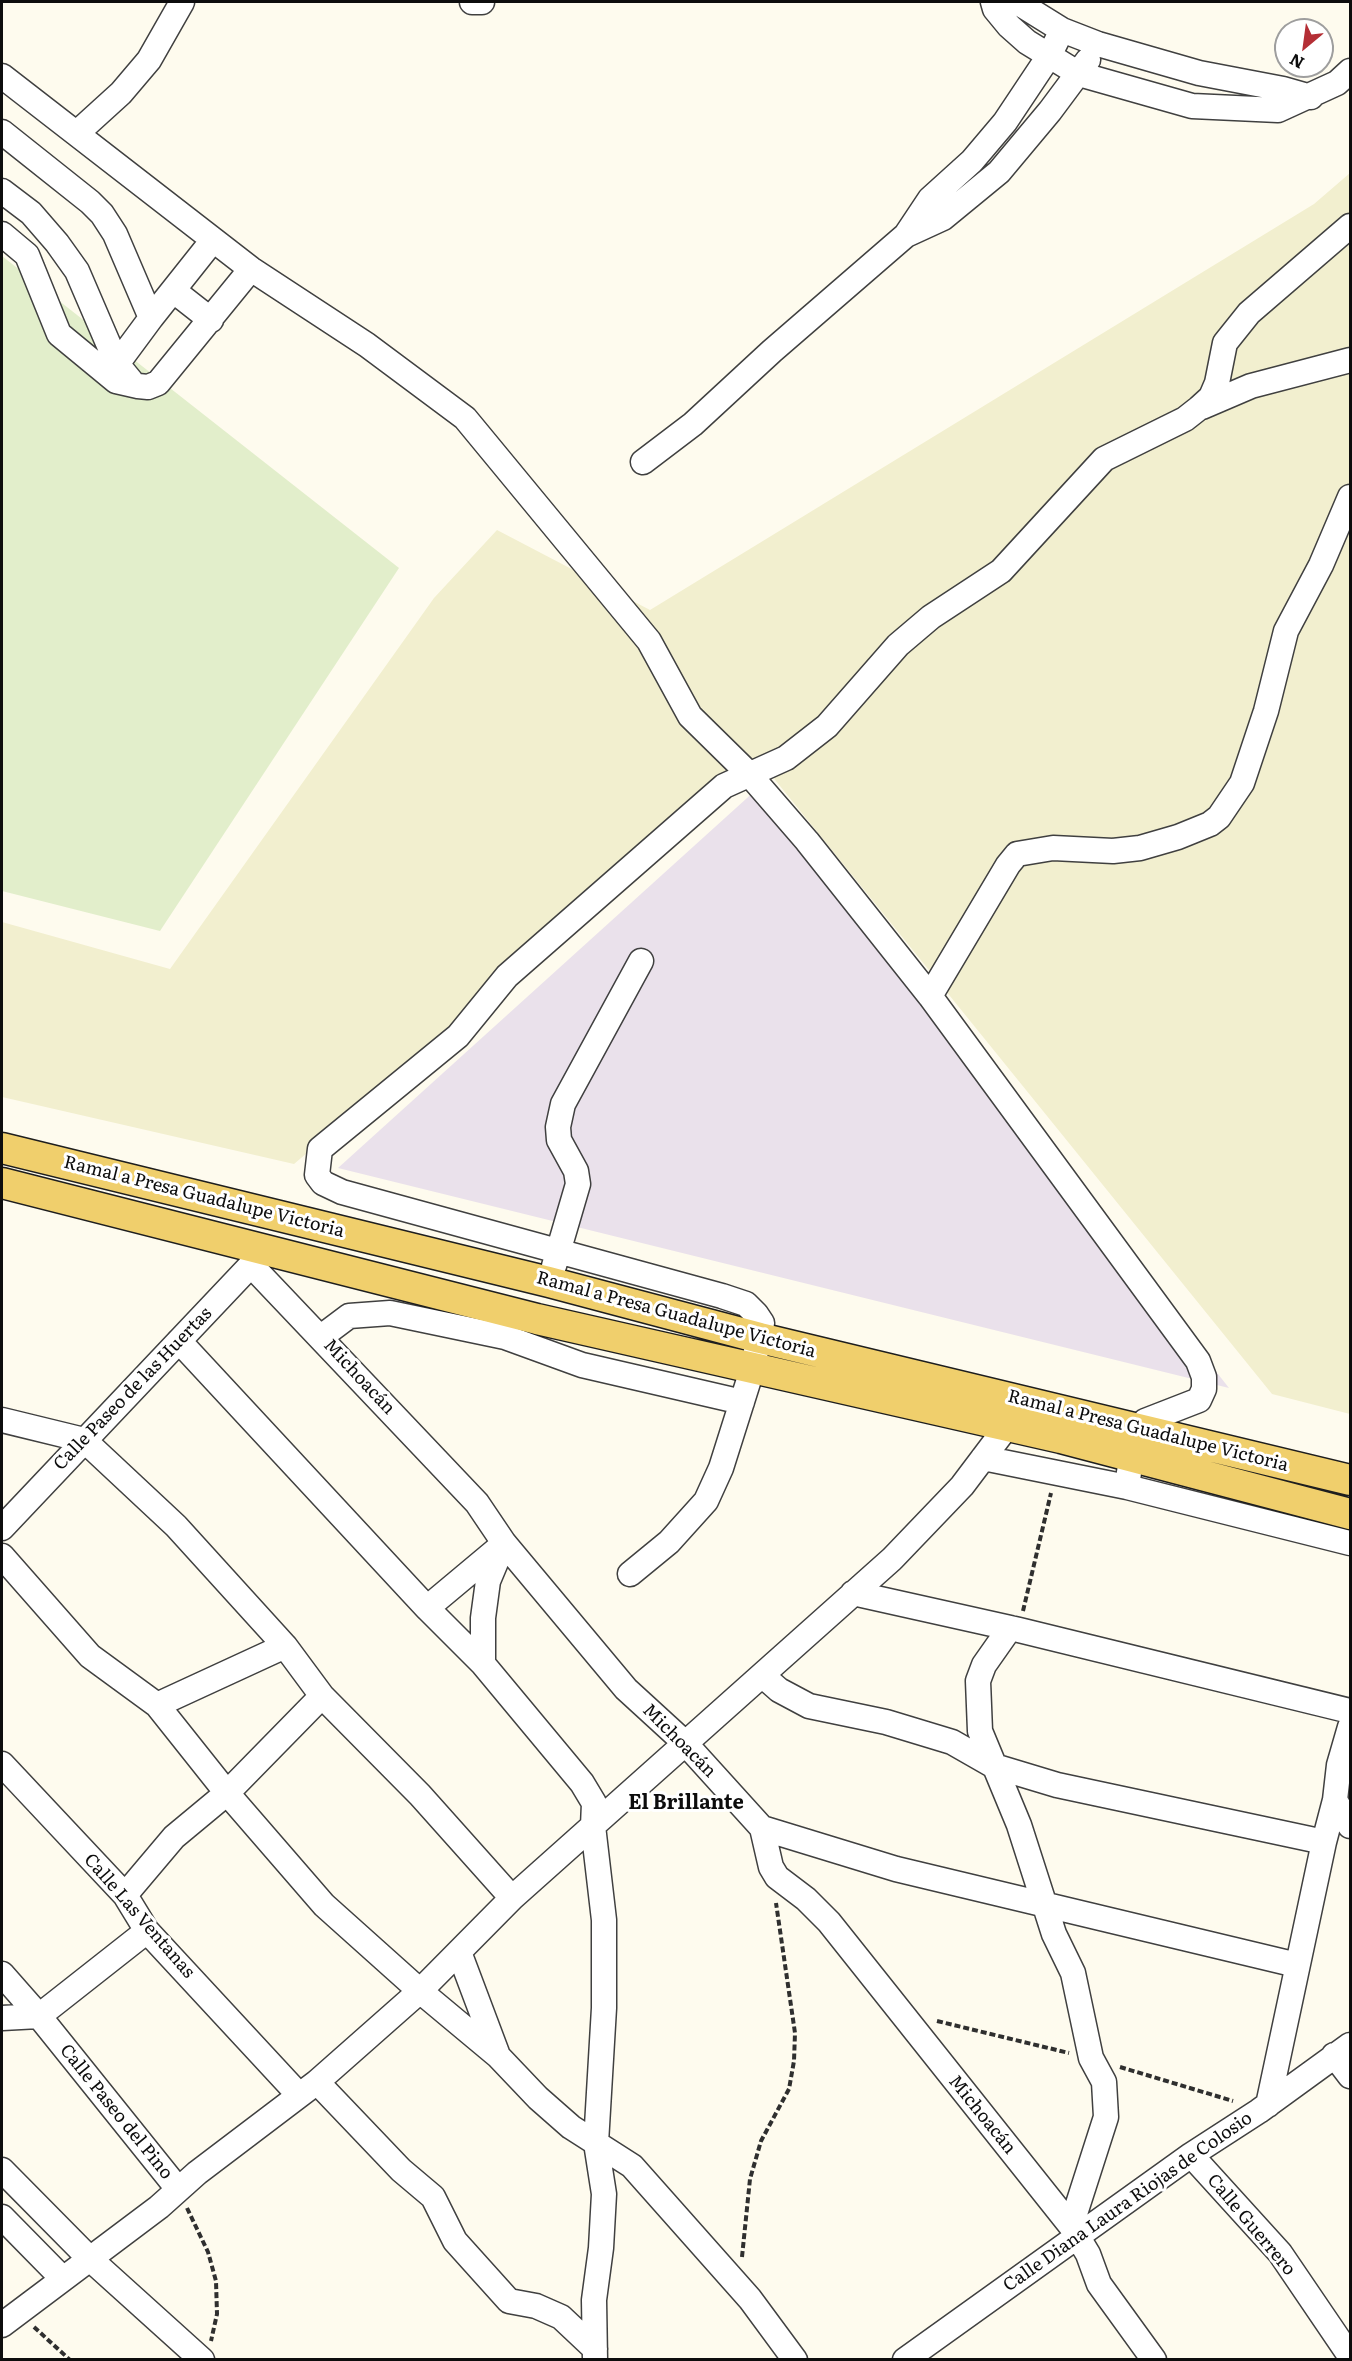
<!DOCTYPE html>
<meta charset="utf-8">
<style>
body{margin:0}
#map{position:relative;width:1352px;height:2361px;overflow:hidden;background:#fefbee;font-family:Literata,serif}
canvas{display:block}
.frame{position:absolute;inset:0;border:3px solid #0d0d0d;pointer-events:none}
.north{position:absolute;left:1274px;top:18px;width:60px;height:60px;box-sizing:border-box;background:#fff;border:2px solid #9e9e9e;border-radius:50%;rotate:209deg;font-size:16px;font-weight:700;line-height:24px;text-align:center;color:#0d0d0d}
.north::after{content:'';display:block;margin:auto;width:21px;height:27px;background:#b42e35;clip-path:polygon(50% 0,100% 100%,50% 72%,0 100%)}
</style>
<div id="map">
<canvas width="1352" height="2361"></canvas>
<div class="frame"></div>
<div class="north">N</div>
</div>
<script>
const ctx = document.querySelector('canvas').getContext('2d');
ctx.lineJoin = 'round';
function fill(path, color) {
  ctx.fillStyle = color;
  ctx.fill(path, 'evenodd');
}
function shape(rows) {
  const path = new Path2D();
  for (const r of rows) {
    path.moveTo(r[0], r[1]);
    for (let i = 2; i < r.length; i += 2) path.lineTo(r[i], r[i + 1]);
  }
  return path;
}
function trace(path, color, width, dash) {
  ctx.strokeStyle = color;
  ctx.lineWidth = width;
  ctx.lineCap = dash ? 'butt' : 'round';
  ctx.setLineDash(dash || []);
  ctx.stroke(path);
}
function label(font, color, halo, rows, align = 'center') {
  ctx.font = font + ' Literata,serif';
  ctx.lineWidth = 6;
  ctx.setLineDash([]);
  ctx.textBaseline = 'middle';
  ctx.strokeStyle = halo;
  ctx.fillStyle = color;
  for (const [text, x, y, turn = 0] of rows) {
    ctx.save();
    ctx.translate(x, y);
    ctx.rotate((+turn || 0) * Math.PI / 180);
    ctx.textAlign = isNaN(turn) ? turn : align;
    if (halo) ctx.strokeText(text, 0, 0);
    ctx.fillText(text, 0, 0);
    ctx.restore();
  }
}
fill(shape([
 [757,789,1229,1388,338,1168]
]), '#eae1eb');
fill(shape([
 [1350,173,1350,1414,1272,1394,763,765,294,1164,2,1097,2,922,170,969,434,598,497,530,650,610,1314,204]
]), '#f2efcf');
fill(shape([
 [2,256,399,568,160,931,2,891]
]), '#e2eecb');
const minor = shape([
 [472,2,482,2],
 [993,2,995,9,1009,26,1027,42,1079,74,1192,106,1278,110,1337,83,1350,71],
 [1017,2,1062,30,1098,44,1199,73,1283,89,1311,97],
 [2,76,251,269,367,345,465,418,649,641,690,716,749,774,807,841,930,996,1198,1361,1204,1377,1204,1389,1199,1400,1145,1421,1139,1428,1131,1458,1127,1487],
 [2,132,90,202,102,214,115,234,151,318,213,240],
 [77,133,121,93,149,60,182,2],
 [2,191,31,213,57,243,77,271,117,364,131,381],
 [2,234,27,255,59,334,116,381,138,386,148,387,158,383,251,269],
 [906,235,943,218,999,172,1050,111,1088,60],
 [174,291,211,320],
 [117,364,151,318],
 [1202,407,1251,386,1350,360],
 [643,462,693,424,772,351,906,235,930,199,972,161,1005,122,1049,56,1062,30],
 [930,996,1008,865,1017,854,1053,848,1113,851,1140,848,1178,837,1210,824,1219,817,1242,783,1266,711,1286,631,1321,565,1350,497],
 [251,1265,477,1503,504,1543,626,1689,685,1743,762,1828,771,1867,777,1877,806,1899,829,1922,1071,2226,1088,2254,1099,2284,1154,2360],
 [554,1266,578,1184,576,1171,559,1140,558,1127,563,1104,641,961],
 [321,1337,349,1316,390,1313,505,1337,582,1365,742,1402],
 [179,1341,427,1608,483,1664,582,1783,594,1803,593,1826,604,1920,604,2008,596,2143,604,2194,601,2248,594,2300,595,2360],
 [2,1420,84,1440,176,1526,285,1646,322,1696,420,1795,512,1898],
 [983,1458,1127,1487,1350,1543],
 [2,1528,251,1265,260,1251],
 [2,1556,90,1656,157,1705,227,1793,324,1905,420,1991,498,2056,538,2098,571,2127,632,2166,750,2299,795,2360],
 [630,1574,669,1542,706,1501,721,1468,752,1370,762,1323,756,1314,746,1304,722,1296,342,1192,323,1183,317,1175,320,1149,458,1036,507,976,724,786,786,758,827,726,898,645,931,617,1001,571,1104,459,1185,419,1199,408,1211,397,1217,383,1225,343,1249,313,1350,226],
 [853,1593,1019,1630,1350,1711],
 [427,1608,500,1547],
 [1010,1628,984,1665,978,1681,980,1731,1019,1825,1054,1934,1073,1973,1091,2058,1104,2082,1106,2117,1071,2226],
 [483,1664,483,1618,488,1581,504,1543],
 [762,1675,779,1690,809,1706,886,1722,952,1742,994,1766,1057,1785,1324,1842,1335,1800,1339,1765,1350,1727],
 [157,1705,285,1646],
 [2,1764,125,1895,147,1931,299,2095],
 [1335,1800,1350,1826],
 [762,1828,896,1869,1297,1965],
 [125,1895,174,1837,227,1793,322,1696],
 [459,1952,497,2053],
 [2,1974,39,2016,178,2189],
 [2,2018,39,2016,147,1931],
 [1334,2055,1350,2076],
 [317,2082,401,2170,433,2197,455,2241,509,2301,536,2306,561,2317,595,2349],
 [1268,2105,1324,1842],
 [1191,2155,1280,2253,1350,2356],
 [2,2170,89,2258,202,2360],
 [2,2217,62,2278],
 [2,2325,159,2207,197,2173,317,2082,420,1991,512,1898,892,1559,962,1486,1008,1425],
 [905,2360,1191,2155,1259,2111,1350,2045]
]);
const major = shape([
 [2,1148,549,1282,760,1338,1350,1480],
 [2,1183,537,1319,1061,1438,1350,1514]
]);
trace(minor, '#404040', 27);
trace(major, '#1e1e1e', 33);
trace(shape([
 [1023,1611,1051,1493],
 [937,2021,1069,2053],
 [1120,2067,1233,2101],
 [187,2208,208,2252,216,2281,217,2314,211,2341],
 [742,2257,750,2179,761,2141,789,2089,794,2061,795,2033,776,1903],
 [34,2327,70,2360]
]), '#2f2f2f', 4, [6, 3]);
trace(minor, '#fff', 24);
trace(major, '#f0cf6c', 30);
label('18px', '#0d0d0d', '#fff', [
 ["Ramal a Presa Guadalupe Victoria",204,1197,14],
 ["Ramal a Presa Guadalupe Victoria",676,1315,15],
 ["Michoacán",359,1377,47],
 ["Calle Paseo de las Huertas",133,1389,-46],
 ["Ramal a Presa Guadalupe Victoria",1148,1431,14],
 ["Michoacán",679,1741,45],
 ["Calle Las Ventanas",139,1916,49],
 ["Calle Paseo del Pino",116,2112,51],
 ["Michoacán",982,2115,51],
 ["Calle Diana Laura Riojas de Colosio",1128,2202,-35],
 ["Calle Guerrero",1251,2225,50]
]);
label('bold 20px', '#0d0d0d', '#fff', [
 ["El Brillante",686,1803]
]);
</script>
